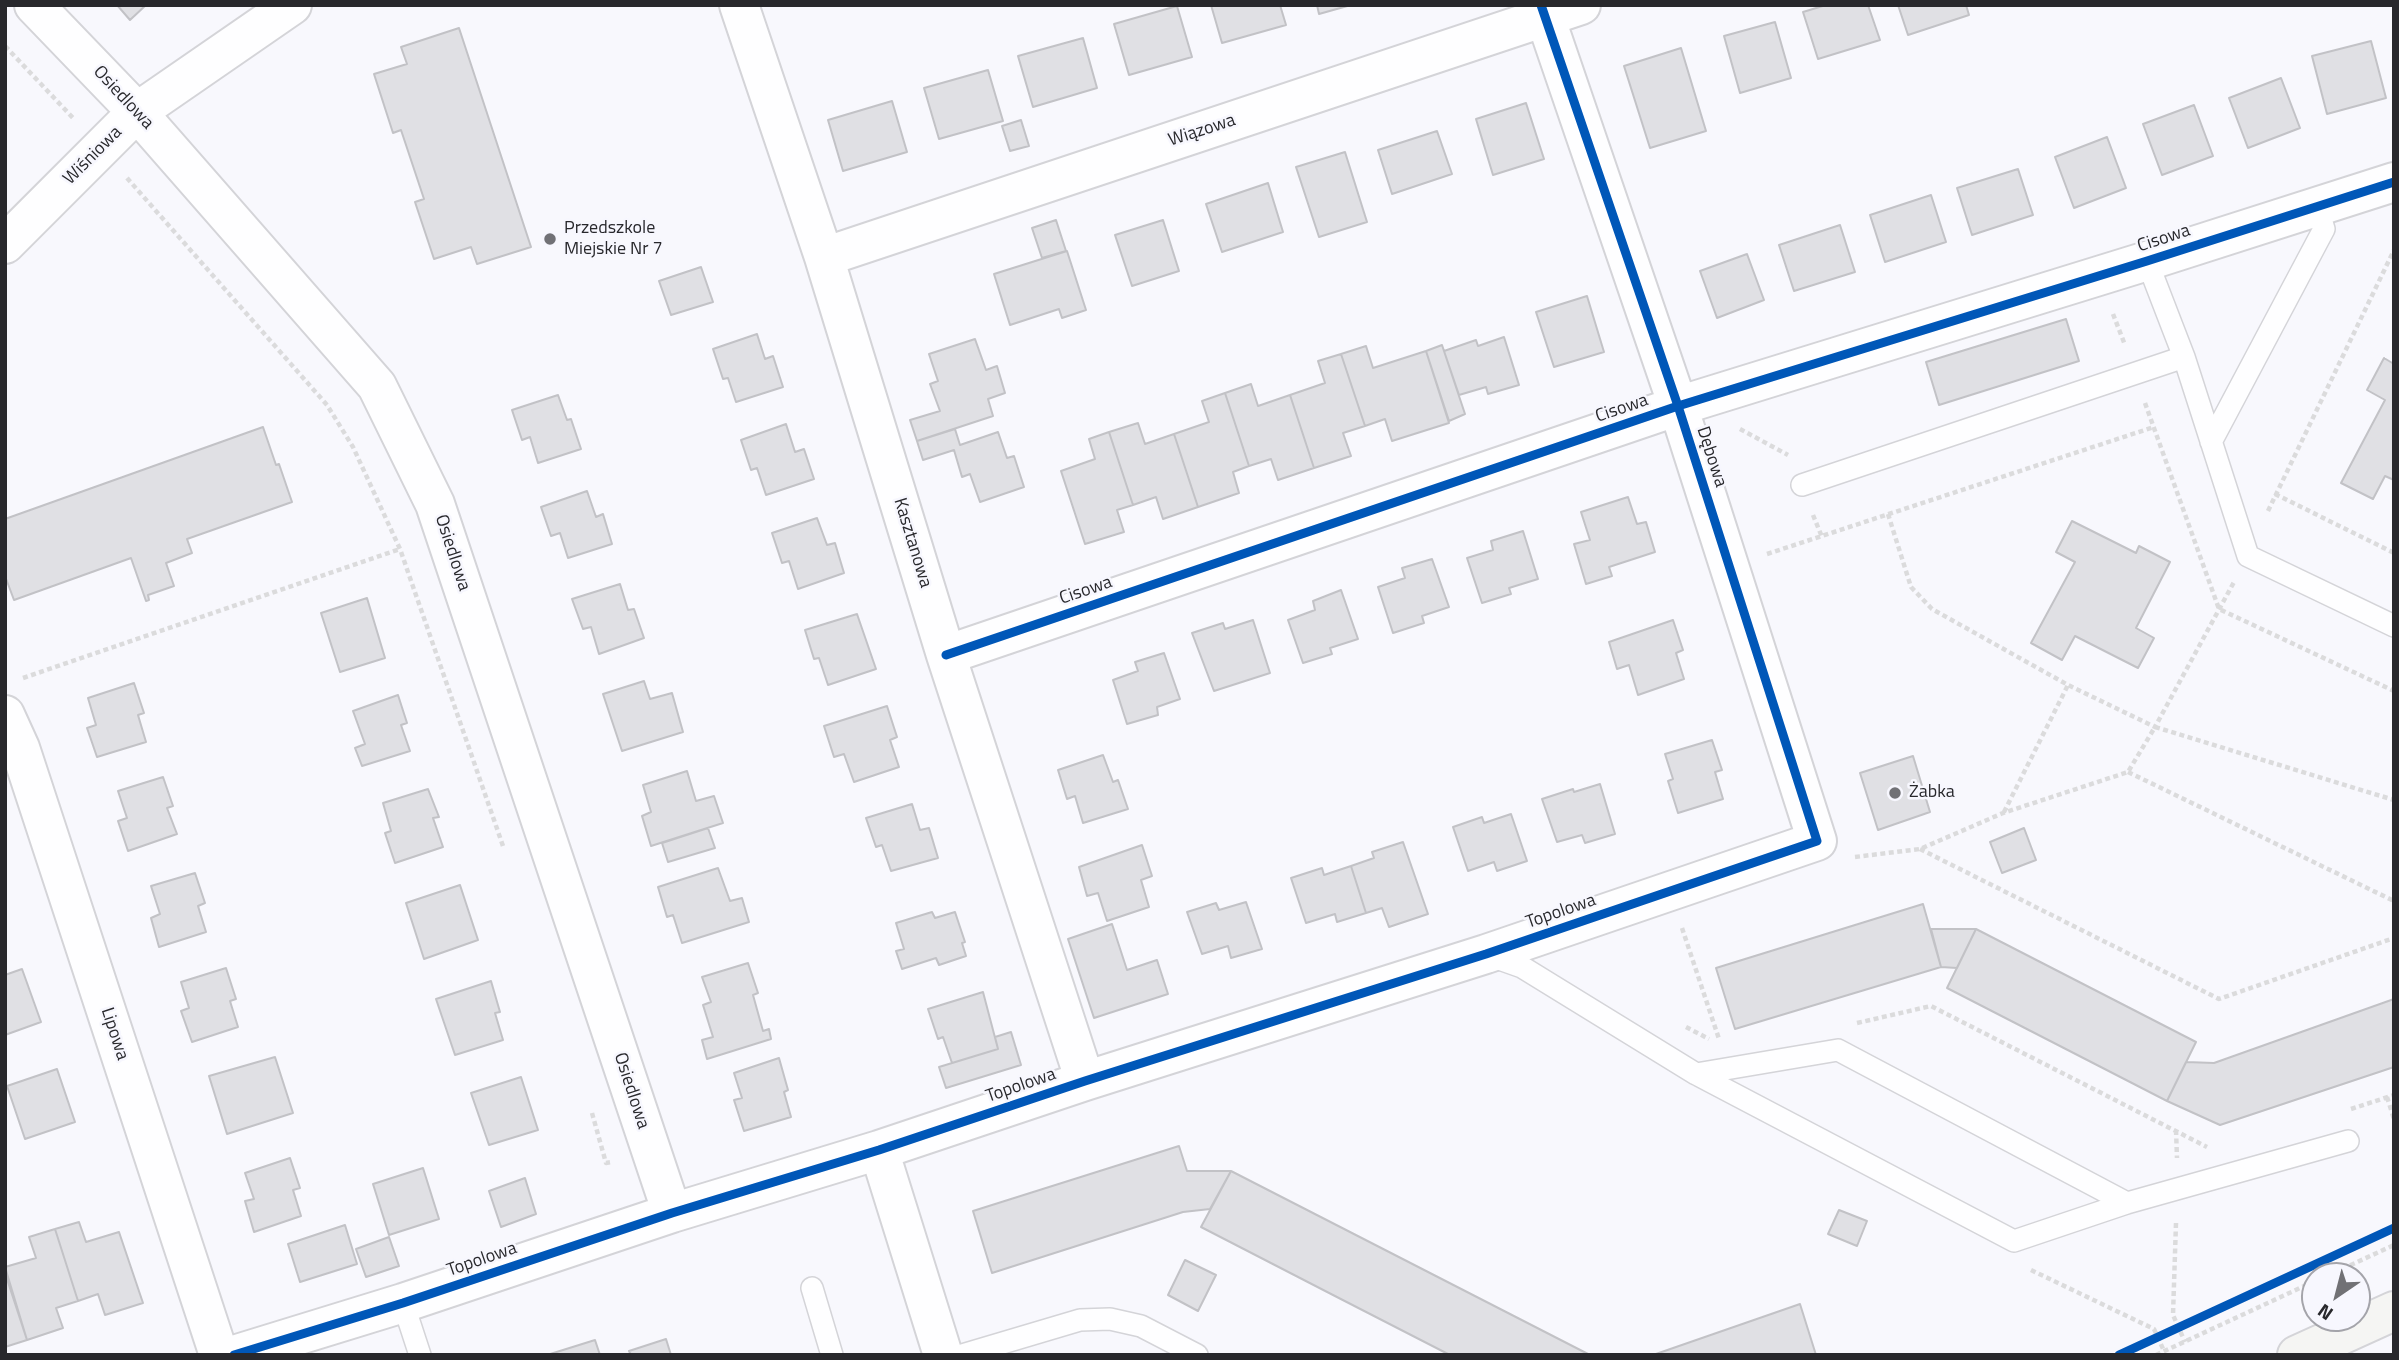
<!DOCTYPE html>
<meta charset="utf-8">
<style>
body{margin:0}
#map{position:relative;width:2399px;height:1360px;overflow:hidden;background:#f8f8fd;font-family:"Titillium Web",sans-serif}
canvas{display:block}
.frame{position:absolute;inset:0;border:7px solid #28282c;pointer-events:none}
.north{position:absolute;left:2301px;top:1262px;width:70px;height:70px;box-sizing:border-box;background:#f7f7fe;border:2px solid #a4a4aa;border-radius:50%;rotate:215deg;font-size:19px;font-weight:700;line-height:28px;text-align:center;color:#28282c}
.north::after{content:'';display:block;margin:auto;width:24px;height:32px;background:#717175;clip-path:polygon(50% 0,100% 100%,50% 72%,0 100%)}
</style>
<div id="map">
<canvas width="2399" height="1360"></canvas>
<div class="frame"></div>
<div class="north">N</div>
</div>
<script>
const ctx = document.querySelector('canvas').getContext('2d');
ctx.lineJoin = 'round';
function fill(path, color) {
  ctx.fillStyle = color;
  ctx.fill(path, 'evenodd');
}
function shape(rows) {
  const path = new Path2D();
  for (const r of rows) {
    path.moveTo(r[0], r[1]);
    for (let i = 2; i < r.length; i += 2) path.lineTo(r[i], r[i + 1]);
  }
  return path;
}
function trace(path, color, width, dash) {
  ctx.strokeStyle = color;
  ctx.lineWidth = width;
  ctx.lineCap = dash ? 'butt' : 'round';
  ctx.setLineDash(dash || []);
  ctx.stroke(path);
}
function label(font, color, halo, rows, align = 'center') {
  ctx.font = font + ' "Titillium Web",sans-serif';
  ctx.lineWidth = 5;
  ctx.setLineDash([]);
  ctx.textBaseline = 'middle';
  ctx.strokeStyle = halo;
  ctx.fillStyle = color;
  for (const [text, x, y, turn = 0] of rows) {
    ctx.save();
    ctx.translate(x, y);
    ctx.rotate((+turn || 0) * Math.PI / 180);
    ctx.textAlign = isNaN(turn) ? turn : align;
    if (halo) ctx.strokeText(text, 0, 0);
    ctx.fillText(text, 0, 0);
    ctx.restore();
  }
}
const building = shape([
 [117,5,146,5,130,20,117,5],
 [1211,5,1280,5,1286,25,1222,43,1211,5],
 [1317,5,1351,5,1319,14,1317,5],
 [1826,5,1868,5,1880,40,1818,59,1803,12,1826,5],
 [1898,5,1966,5,1969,15,1908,35,1898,5],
 [1177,6,1192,57,1129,75,1114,24,1177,6],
 [1775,22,1791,78,1740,93,1724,36,1775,22],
 [459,28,531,247,477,264,471,247,434,259,415,202,424,199,401,130,393,133,374,74,407,64,401,47,459,28],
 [1083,38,1097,88,1033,107,1018,56,1083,38],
 [2371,41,2386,98,2327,114,2312,56,2371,41],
 [1681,48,1706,131,1650,148,1624,66,1681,48],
 [988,70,1003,121,939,139,924,88,988,70],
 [2281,78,2300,128,2248,148,2229,98,2281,78],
 [892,101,907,152,843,171,828,120,892,101],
 [1526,103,1544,159,1493,175,1476,119,1526,103],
 [2194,105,2213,156,2162,175,2143,124,2194,105],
 [1021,120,1029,146,1010,151,1002,126,1021,120],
 [1437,131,1452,174,1392,194,1378,150,1437,131],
 [2107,137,2126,188,2074,208,2055,157,2107,137],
 [1345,152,1367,222,1319,237,1296,167,1345,152],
 [2018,169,2033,215,1972,235,1957,188,2018,169],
 [1268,183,1283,232,1222,252,1206,204,1268,183],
 [1931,195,1946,242,1885,262,1870,215,1931,195],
 [1056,220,1066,251,1042,258,1032,228,1056,220],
 [1163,220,1179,271,1132,286,1115,235,1163,220],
 [1840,225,1855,272,1794,291,1779,245,1840,225],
 [1067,251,1086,310,1062,318,1059,309,1010,325,994,274,1067,251],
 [1747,254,1764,300,1717,318,1700,271,1747,254],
 [701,267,713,302,671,315,659,281,701,267],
 [1587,296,1604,352,1554,367,1536,312,1587,296],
 [2066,319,2079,361,1939,405,1926,362,2066,319],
 [757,334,765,359,773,356,783,387,736,402,728,378,723,379,713,349,757,334],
 [1504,337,1519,385,1488,394,1486,387,1459,395,1444,351,1476,340,1478,346,1504,337],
 [975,339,986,370,997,366,1005,393,988,399,993,416,917,441,910,420,940,411,930,384,938,381,929,354,975,339],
 [1442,345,1465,414,1449,421,1426,351,1442,345],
 [1366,346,1373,368,1426,351,1449,423,1392,441,1385,419,1365,426,1341,354,1366,346],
 [1341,354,1365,426,1343,433,1351,456,1314,468,1290,395,1325,383,1318,361,1341,354],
 [2384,358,2394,364,2394,480,2385,476,2373,499,2341,483,2385,400,2367,390,2384,358],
 [1251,384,1258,406,1290,395,1314,468,1278,480,1271,459,1249,466,1225,393,1251,384],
 [1225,393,1249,466,1233,472,1239,493,1198,507,1174,434,1209,422,1202,401,1225,393],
 [558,395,567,420,571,419,581,449,538,463,530,437,522,440,512,410,558,395],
 [1138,423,1145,444,1174,434,1198,507,1163,519,1156,497,1133,505,1109,432,1138,423],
 [786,424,795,452,804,449,814,479,766,495,757,468,751,470,741,440,786,424],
 [263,427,276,465,279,464,292,502,187,539,192,553,166,563,174,586,148,595,149,600,146,601,131,558,14,600,5,576,5,519,263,427],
 [955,429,960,445,998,432,1007,458,1014,456,1024,487,980,502,970,474,962,477,954,450,923,460,917,441,955,429],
 [1109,432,1133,505,1117,510,1124,532,1085,544,1061,471,1095,459,1089,439,1109,432],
 [587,491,596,517,603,514,612,544,568,558,560,533,551,536,541,507,587,491],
 [1628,497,1637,524,1646,522,1655,552,1609,567,1612,576,1586,584,1574,544,1590,540,1581,512,1628,497],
 [817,518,827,545,835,543,844,573,798,589,789,561,782,563,772,533,817,518],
 [2072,521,2136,553,2139,546,2170,562,2136,628,2154,638,2138,668,2075,636,2062,660,2031,643,2075,562,2056,552,2072,521],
 [1523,531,1538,579,1509,588,1511,594,1482,603,1467,558,1493,550,1491,541,1523,531],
 [1432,559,1449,607,1422,616,1424,623,1393,633,1378,587,1405,578,1402,568,1432,559],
 [620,584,628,610,634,609,644,638,599,654,591,627,583,629,572,599,620,584],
 [1341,590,1358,639,1330,648,1332,654,1303,663,1288,620,1315,610,1313,601,1341,590],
 [367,598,385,658,340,672,321,613,367,598],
 [857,614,876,669,828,685,819,658,814,659,805,630,857,614],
 [1253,620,1270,673,1214,691,1192,633,1223,623,1225,629,1253,620],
 [1673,620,1683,650,1676,653,1684,679,1638,695,1629,665,1617,669,1609,642,1673,620],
 [1164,653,1180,699,1157,707,1158,715,1127,724,1113,680,1138,671,1135,662,1164,653],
 [644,681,650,699,672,693,683,732,622,751,603,694,644,681],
 [134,683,144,713,138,715,146,742,97,757,87,728,96,725,88,698,134,683],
 [398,695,407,723,401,725,410,751,362,766,355,748,365,744,353,711,398,695],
 [887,706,897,737,890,740,899,767,854,782,844,754,834,757,824,726,887,706],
 [1712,740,1722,770,1715,772,1723,799,1678,813,1668,781,1673,779,1665,754,1712,740],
 [1103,755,1113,782,1118,780,1128,809,1083,823,1075,796,1067,799,1058,770,1103,755],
 [1913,756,1930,812,1878,830,1860,773,1913,756],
 [687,771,696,801,714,796,723,823,651,846,642,816,651,812,643,785,687,771],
 [163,777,173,806,167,808,177,834,128,851,118,821,127,818,118,791,163,777],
 [1600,784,1615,834,1585,843,1582,835,1557,842,1542,799,1573,789,1574,792,1600,784],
 [428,789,439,817,433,818,443,847,395,863,385,833,391,831,383,803,428,789],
 [912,804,920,830,929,828,938,858,891,871,882,845,876,847,866,818,912,804],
 [1511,814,1527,861,1497,871,1494,862,1468,871,1453,827,1482,817,1484,823,1511,814],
 [708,828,715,848,668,862,662,843,708,828],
 [2024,828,2036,860,2002,873,1990,842,2024,828],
 [1403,842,1428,914,1389,927,1382,908,1366,913,1351,866,1374,858,1372,852,1403,842],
 [1142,845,1152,876,1141,880,1149,907,1107,921,1098,893,1087,896,1079,867,1142,845],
 [1351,866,1366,913,1337,922,1335,914,1306,923,1291,878,1322,868,1324,875,1351,866],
 [718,868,730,901,742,898,749,922,682,943,673,915,667,917,658,887,718,868],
 [195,873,205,903,198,906,206,932,159,947,151,918,160,914,151,886,195,873],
 [460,885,478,940,424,959,406,903,460,885],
 [1246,902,1262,949,1231,958,1228,946,1202,954,1187,912,1216,903,1219,910,1246,902],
 [1923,904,1941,967,1735,1029,1716,968,1923,904],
 [932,912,935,918,955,912,965,942,962,943,966,956,939,965,936,958,902,969,896,951,904,949,896,923,932,912],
 [1112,924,1127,970,1157,960,1168,994,1094,1018,1068,939,1112,924],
 [1931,929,1976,929,1957,968,1941,967,1931,929],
 [1976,929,2196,1042,2167,1101,1947,988,1976,929],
 [748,963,758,993,753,995,763,1031,769,1029,771,1039,707,1059,702,1040,713,1037,703,1005,711,1002,702,977,748,963],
 [226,968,236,999,230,1001,238,1027,192,1042,181,1011,189,1008,181,982,226,968],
 [22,969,41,1022,5,1035,5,975,22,969],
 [491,981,500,1012,495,1013,503,1040,455,1055,436,999,491,981],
 [983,992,998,1049,952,1063,943,1037,938,1039,928,1009,983,992],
 [2394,999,2394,1067,2220,1125,2167,1101,2186,1062,2214,1063,2394,999],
 [1011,1032,1021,1065,946,1088,939,1067,998,1049,995,1037,1011,1032],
 [275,1057,293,1113,227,1134,209,1076,275,1057],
 [779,1058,788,1090,784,1092,791,1117,744,1131,734,1100,742,1098,734,1073,779,1058],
 [57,1069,75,1122,25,1139,7,1086,57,1069],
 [521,1077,538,1130,489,1145,471,1093,521,1077],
 [1179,1146,1187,1171,1231,1171,1210,1209,1183,1212,992,1273,973,1211,1179,1146],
 [290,1158,300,1188,293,1190,301,1216,254,1232,245,1201,254,1199,245,1173,290,1158],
 [423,1168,439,1219,389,1235,373,1184,423,1168],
 [1231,1171,1590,1355,1450,1355,1333,1295,1201,1227,1231,1171],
 [525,1178,536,1214,501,1227,489,1191,525,1178],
 [1839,1210,1867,1221,1857,1246,1828,1234,1839,1210],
 [79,1222,86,1242,119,1232,143,1303,105,1315,98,1294,78,1301,55,1229,79,1222],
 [345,1225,357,1264,300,1282,288,1244,345,1225],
 [55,1229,78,1301,56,1308,63,1328,27,1340,5,1267,36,1258,29,1237,55,1229],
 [389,1237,399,1266,366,1277,356,1249,389,1237],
 [1185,1260,1216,1275,1198,1311,1168,1295,1185,1260],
 [5,1273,27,1340,5,1347,5,1273],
 [1800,1304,1816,1355,1653,1355,1800,1304],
 [666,1339,671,1355,631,1355,629,1351,666,1339],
 [595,1340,600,1355,547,1355,595,1340]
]);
fill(building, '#e0e0e4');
trace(building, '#c2c2c6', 2);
const lane = shape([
 [2147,261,2184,357,2248,556,2394,626],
 [2211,442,2324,229,2317,206],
 [1802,485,2184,357],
 [1488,955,1522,967,1696,1074,2014,1241,2127,1203,2348,1141],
 [1696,1074,1838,1050,2127,1203],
 [812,1288,832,1355],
 [403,1303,420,1355],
 [962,1355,1080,1320,1110,1319,1141,1326,1197,1355]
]);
const street = shape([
 [34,5,137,112,377,386,435,504,672,1213],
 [739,5,824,257,946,655,1085,1081],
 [5,244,137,112,292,5],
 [824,257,1581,5],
 [946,655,1678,406,2147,261,2394,182],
 [5,715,20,748,219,1355],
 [879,1150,943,1355],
 [234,1355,403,1303,672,1213,879,1150,1085,1081,1486,954,1817,841,1678,406,1541,5]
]);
const secondary = shape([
 [2297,1355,2394,1311]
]);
trace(lane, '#d4d4d8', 24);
trace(street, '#d4d4d8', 42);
trace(secondary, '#d4d4d8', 42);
trace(shape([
 [5,46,74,119],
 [127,178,327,405,353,447,400,549,503,846],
 [2113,314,2125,345],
 [2145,403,2219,609,2394,691],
 [1740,429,1788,455],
 [2275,494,2394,553],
 [2268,511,2394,250],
 [1888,514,1911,587,1932,609,2068,685,2155,727,2234,582],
 [1813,515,1822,537],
 [1767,554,2154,427],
 [23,678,400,549],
 [2128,772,2394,901],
 [2004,812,2068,685],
 [1920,849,2219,999,2394,938],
 [1855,857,1920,849,2003,813,2128,772,2155,727,2394,800],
 [1682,928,1719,1039],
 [1857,1023,1931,1006,2207,1147],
 [1686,1027,1709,1039],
 [2387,1097,2394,1119],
 [2351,1109,2394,1095],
 [592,1113,606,1163,612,1162],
 [2176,1130,2177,1158],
 [2176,1223,2173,1315,2185,1342],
 [2031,1270,2154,1329,2164,1351],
 [2327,1276,2394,1245],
 [2156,1355,2315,1281]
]), '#dbdbdc', 4.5, [5, 3.5]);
trace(lane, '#fefeff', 21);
trace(street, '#fefeff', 38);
trace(secondary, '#f5f5f3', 38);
trace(shape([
 [946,655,1678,406,2147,261,2394,182],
 [234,1355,403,1303,672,1213,879,1150,1085,1081,1486,954,1817,841,1678,406,1541,5],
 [2119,1355,2394,1228]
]), '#0057b8', 9);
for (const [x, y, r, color] of [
 [550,239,7,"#717175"],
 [1895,793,7,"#717175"]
]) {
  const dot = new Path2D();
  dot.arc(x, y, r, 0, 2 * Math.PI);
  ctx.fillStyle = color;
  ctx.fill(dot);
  trace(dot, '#f7f7fe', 2.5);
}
label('18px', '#28282c', '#f7f7fe', [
 ["Osiedlowa",123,98,47],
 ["Wiązowa",1202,131,-18],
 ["Wiśniowa",93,156,-45],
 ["Cisowa",2164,239,-18],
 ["Cisowa",1622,409,-19],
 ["Dębowa",1711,457,72],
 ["Kasztanowa",912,543,73],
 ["Osiedlowa",452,553,72],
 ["Cisowa",1086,591,-19],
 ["Topolowa",1561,912,-19],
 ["Lipowa",114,1034,72],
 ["Topolowa",1021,1086,-19],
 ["Osiedlowa",631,1091,72],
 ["Topolowa",482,1260,-19]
]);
label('18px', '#28282c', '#f7f7fe', [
 ["Przedszkole",564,229],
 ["Miejskie Nr 7",564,250],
 ["Żabka",1909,793]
], 'left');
</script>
